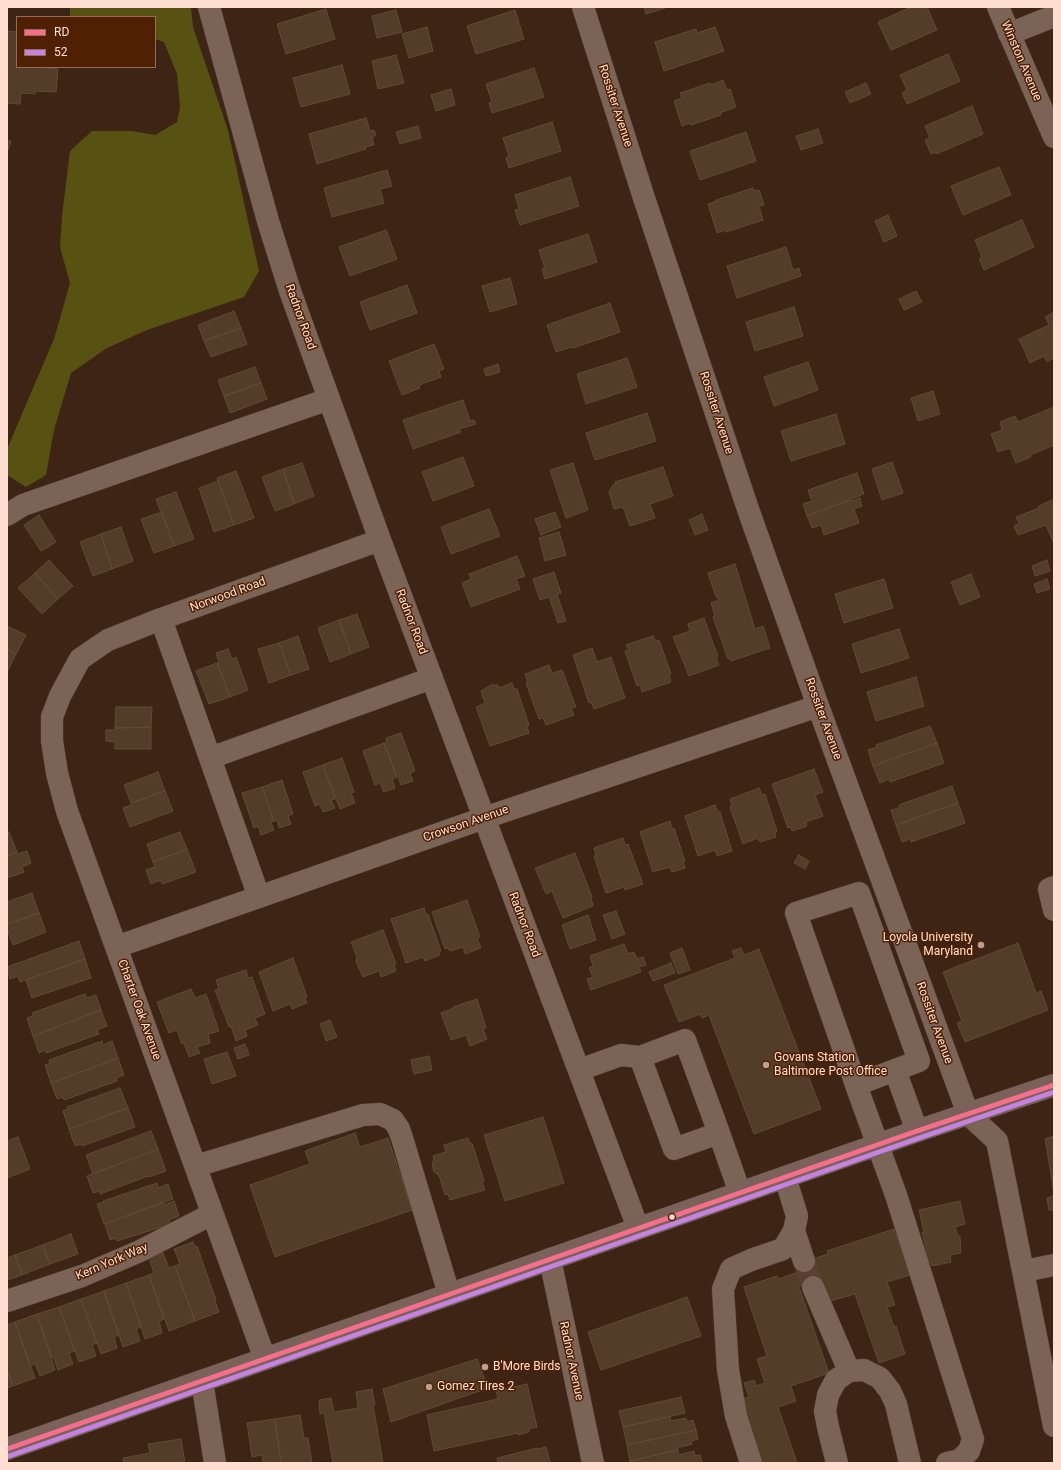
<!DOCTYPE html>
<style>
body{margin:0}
#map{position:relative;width:1061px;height:1470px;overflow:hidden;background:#3e2415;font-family:Roboto,sans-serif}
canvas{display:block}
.frame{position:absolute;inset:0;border:8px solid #ffdfd1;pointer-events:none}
.legend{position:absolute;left:16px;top:16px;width:140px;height:52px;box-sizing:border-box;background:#4f2004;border:1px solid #956c56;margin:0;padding:5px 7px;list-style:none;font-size:12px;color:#ffdfd1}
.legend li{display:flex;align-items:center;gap:8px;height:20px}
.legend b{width:20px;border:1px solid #956c56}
</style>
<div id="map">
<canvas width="1061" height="1470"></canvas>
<div class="frame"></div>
<ul class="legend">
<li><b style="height:5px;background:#f56f8c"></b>RD</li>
<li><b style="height:5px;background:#c483df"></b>52</li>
</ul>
</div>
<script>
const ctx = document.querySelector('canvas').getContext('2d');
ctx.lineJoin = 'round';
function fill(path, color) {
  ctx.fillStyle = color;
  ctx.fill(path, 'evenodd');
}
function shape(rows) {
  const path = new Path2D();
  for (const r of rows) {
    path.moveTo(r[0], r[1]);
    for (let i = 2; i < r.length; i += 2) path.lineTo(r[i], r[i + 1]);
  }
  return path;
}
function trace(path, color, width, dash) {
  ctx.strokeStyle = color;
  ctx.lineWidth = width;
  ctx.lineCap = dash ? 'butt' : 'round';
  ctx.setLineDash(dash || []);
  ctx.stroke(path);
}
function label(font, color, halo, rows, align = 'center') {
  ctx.font = font + ' Roboto,sans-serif';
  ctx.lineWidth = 3;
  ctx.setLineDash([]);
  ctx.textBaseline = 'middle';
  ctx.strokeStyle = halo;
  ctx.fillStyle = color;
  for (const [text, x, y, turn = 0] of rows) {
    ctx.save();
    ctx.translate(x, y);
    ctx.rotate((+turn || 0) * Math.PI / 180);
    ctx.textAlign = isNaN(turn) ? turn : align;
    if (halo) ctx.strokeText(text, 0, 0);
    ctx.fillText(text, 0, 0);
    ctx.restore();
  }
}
fill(shape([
 [70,7,191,7,193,27,228,130,259,271,244,297,147,330,107,348,71,373,54,430,46,475,26,487,7,475,7,449,54,339,70,283,60,247,62,216,70,151,92,131,132,131,155,135,177,122,180,107,177,74,164,42,155,39,155,17,70,17]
]), '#575112');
const building = shape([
 [644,7,668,7,646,14,644,7],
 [911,7,927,7,937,30,891,50,878,22,911,7],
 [326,9,335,39,286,54,277,24,326,9],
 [396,10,402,32,377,38,372,16,396,10],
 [515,10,524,39,476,54,467,26,515,10],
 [427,27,433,51,409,58,402,34,427,27],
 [715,27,724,51,664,71,655,42,696,29,697,33,715,27],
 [7,31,17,32,17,67,37,67,58,69,56,92,35,91,35,94,21,93,20,104,7,103,7,31],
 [948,54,960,81,907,104,902,93,907,90,900,75,948,54],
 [396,55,404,83,378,89,372,61,396,55],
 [342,65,350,94,301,107,293,78,342,65],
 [534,68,544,97,492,113,489,103,492,102,486,84,534,68],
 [723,80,727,90,730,89,736,107,720,113,721,115,691,125,690,123,682,126,674,101,682,98,680,93,710,83,711,85,723,80],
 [866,83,871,94,850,103,845,92,866,83],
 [451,89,455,105,436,111,431,95,451,89],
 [972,106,983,134,936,154,936,152,931,154,925,140,930,138,925,126,972,106],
 [366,118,370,131,374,130,376,135,372,137,374,145,365,147,366,149,317,164,309,134,366,118],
 [552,122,561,151,509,168,506,158,509,156,503,138,552,122],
 [418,126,421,138,400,144,396,132,418,126],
 [818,129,823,143,801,150,796,136,818,129],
 [746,132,756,161,700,180,690,151,746,132],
 [7,140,11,141,8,150,7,150,7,140],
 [999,167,1011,195,963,215,951,186,999,167],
 [387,170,392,186,380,189,384,203,332,217,324,188,387,170],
 [570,177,579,206,520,225,515,210,519,209,515,195,570,177],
 [753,188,754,191,759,190,764,205,759,206,763,220,726,232,725,230,717,233,708,204,717,201,716,200,753,188],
 [888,215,897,236,884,242,875,221,888,215],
 [1022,220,1034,247,984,270,979,259,982,257,975,240,1022,220],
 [386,230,397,259,350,276,339,247,386,230],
 [588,234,597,262,545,279,542,269,545,268,539,250,588,234],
 [786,247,793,270,799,268,801,276,737,298,727,266,786,247],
 [510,278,517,304,490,312,482,286,510,278],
 [407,285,417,313,370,330,360,302,407,285],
 [916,291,922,302,904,310,899,299,916,291],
 [610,303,620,332,573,348,572,347,556,352,547,325,610,303],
 [794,307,803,336,755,351,746,322,794,307],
 [234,311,241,328,204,341,198,325,234,311],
 [1054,312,1054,358,1047,362,1044,356,1030,363,1019,339,1049,325,1045,317,1054,312],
 [241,328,247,344,211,357,204,341,241,328],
 [434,344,444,369,439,371,441,377,419,385,420,388,402,395,389,361,434,344],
 [627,358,637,387,586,404,577,374,627,358],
 [808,362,818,390,774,406,764,377,808,362],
 [498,364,500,372,486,376,484,369,498,364],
 [255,367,261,383,224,396,218,380,255,367],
 [261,383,267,399,230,413,224,396,261,383],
 [933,391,940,414,918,421,911,398,933,391],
 [463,400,470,421,474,420,476,424,459,429,461,432,413,449,403,420,463,400],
 [1054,407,1054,445,1030,455,1031,457,1016,463,1010,448,998,452,991,434,1002,430,1000,422,1015,416,1018,422,1054,407],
 [647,413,656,441,595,460,586,433,647,413],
 [836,414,845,444,791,461,781,431,836,414],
 [463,457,474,486,433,501,422,472,463,457],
 [892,462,903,493,882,500,872,469,892,462],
 [302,463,314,496,294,504,283,469,302,463],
 [573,463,588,510,566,518,550,470,573,463],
 [663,467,673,496,650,504,655,518,630,526,623,507,614,509,609,492,613,485,616,484,615,482,663,467],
 [283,469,294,504,275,511,262,477,283,469],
 [236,471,254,518,234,525,217,478,236,471],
 [857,473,864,494,807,516,803,504,812,501,808,490,857,473],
 [218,481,234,525,214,532,199,488,218,481],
 [176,492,194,539,174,546,156,499,176,492],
 [860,498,862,506,854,509,859,523,824,535,821,525,812,528,807,516,850,500,851,501,860,498],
 [1054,499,1054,544,1046,525,1018,535,1014,526,1019,523,1016,517,1039,508,1039,506,1054,499],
 [489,509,500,536,451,554,441,527,489,509],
 [162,512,174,546,154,553,141,519,162,512],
 [555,512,561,527,541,535,535,519,555,512],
 [702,514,708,530,695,535,689,520,702,514],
 [39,515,56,542,41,551,24,525,39,515],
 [121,527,133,561,112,569,101,534,121,527],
 [559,532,566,555,545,561,539,538,559,532],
 [101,534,112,569,93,576,80,542,101,534],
 [517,556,525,576,516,579,520,589,471,607,462,583,471,579,469,574,517,556],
 [49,560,73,586,58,599,35,573,49,560],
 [1047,560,1050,571,1035,576,1032,566,1047,560],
 [735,564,755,629,763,626,770,648,731,661,730,658,728,659,713,617,715,616,711,603,719,600,717,597,716,597,708,573,735,564],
 [554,572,561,593,557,594,566,621,558,623,549,597,540,600,533,579,554,572],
 [35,573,58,599,42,614,18,588,35,573],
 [971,574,980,597,960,605,951,582,971,574],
 [884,579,893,608,844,623,835,594,884,579],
 [1047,579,1050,589,1037,593,1034,584,1047,579],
 [357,614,369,647,351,654,339,620,357,614],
 [704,618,718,657,716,658,719,665,689,676,673,637,690,631,688,624,704,618],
 [339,620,351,654,330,662,318,628,339,620],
 [7,626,26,635,16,654,7,649,7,626],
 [899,629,909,658,861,673,852,644,899,629],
 [298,636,309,669,291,675,279,643,298,636],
 [653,636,656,641,659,640,671,674,669,675,671,682,642,692,640,685,637,686,625,651,629,650,626,645,653,636],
 [279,643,291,675,269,683,258,649,279,643],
 [592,648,597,662,611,657,625,698,594,709,591,702,589,703,573,655,592,648],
 [7,649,16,654,7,672,7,649],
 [228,649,232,659,236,657,248,690,230,697,217,663,219,663,216,653,228,649],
 [217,663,230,697,209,704,196,671,217,663],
 [549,665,552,673,562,670,576,707,571,708,574,715,546,725,543,718,539,719,526,683,528,682,525,674,549,665],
 [916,677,924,706,876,721,867,692,916,677],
 [512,683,514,689,517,689,529,725,527,726,529,733,490,746,476,707,485,703,481,691,491,685,498,685,499,688,512,683],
 [116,707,152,707,151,727,115,728,116,707],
 [930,726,937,743,873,766,868,750,877,747,876,745,930,726],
 [151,727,151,749,115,749,115,742,106,741,106,730,115,730,115,728,151,727],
 [401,733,415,771,410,773,413,781,401,785,398,777,397,777,384,743,387,743,386,738,401,733],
 [384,743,397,777,392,779,395,788,384,792,380,783,375,785,363,751,384,743],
 [937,743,944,763,890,782,889,779,880,783,873,766,937,743],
 [342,758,354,792,351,793,355,803,340,809,323,765,342,758],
 [323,765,335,799,331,800,335,808,323,812,320,804,315,806,303,772,323,765],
 [814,769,823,792,815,795,823,816,806,822,807,826,792,831,791,827,788,828,772,784,814,769],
 [158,772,165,791,131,803,124,785,158,772],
 [282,780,293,814,288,816,291,824,279,828,277,820,274,821,262,787,282,780],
 [952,786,958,803,896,825,891,810,899,808,899,805,952,786],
 [262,787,274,821,271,822,274,830,261,835,258,826,254,828,242,793,262,787],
 [759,788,762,795,765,794,774,822,777,831,775,833,776,837,760,842,758,838,743,844,730,807,732,806,730,799,759,788],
 [165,791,173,811,130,827,123,808,132,805,131,803,165,791],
 [958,803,965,823,911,842,910,839,902,842,896,825,958,803],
 [715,805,718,812,720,812,732,851,717,856,715,850,698,856,685,816,715,805],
 [670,821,672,829,674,828,685,861,683,861,685,868,672,872,670,867,653,872,640,832,670,821],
 [9,832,17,852,7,856,7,833,9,832],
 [180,832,187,849,153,862,147,844,180,832],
 [623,838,625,845,628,844,643,884,625,890,624,887,606,893,594,856,596,855,594,848,623,838],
 [187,849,196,872,162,884,161,880,151,884,146,870,155,867,153,862,187,849],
 [27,851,31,863,22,867,24,872,7,878,7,856,17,852,17,854,27,851],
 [575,853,592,897,591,898,593,906,563,918,552,891,546,894,535,868,575,853],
 [799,855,809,861,805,869,794,863,799,855],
 [32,893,39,913,7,924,7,902,32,893],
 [467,900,480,937,477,938,481,948,465,954,463,947,450,951,448,948,445,949,432,912,467,900],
 [424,908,426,915,428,914,441,951,439,951,440,955,425,961,423,957,406,963,391,919,424,908],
 [616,911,625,934,612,939,603,915,616,911],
 [39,913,46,932,13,945,7,929,7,924,39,913],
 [588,915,596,940,570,949,562,925,588,915],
 [383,930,396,964,394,965,396,971,381,977,379,971,363,977,356,962,357,957,351,942,383,930],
 [79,941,85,959,20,982,17,976,10,979,7,967,79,941],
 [1018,943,1036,993,1041,991,1048,1010,965,1042,957,1023,962,1021,943,972,1018,943],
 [624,944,628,954,634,952,637,959,643,957,646,965,639,967,641,972,591,990,587,979,593,977,589,968,593,966,590,956,624,944],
 [682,948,690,970,678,974,670,953,682,948],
 [741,948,744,955,759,949,821,1109,754,1134,709,1015,702,1018,700,1014,679,1022,664,985,735,958,732,951,741,948],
 [293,958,307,997,305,998,307,1003,292,1009,290,1004,273,1011,259,972,293,958],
 [85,959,91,978,32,998,26,980,85,959],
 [671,963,675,973,653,981,649,972,671,963],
 [246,970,248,978,252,977,265,1014,255,1018,258,1025,245,1030,247,1036,236,1041,231,1026,229,1027,215,990,219,989,216,980,246,970],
 [191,989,195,998,206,994,219,1031,208,1034,210,1043,197,1047,200,1053,189,1057,184,1043,182,1044,177,1030,169,1033,157,1002,191,989],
 [85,994,87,998,96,995,101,1010,33,1036,27,1018,33,1016,32,1013,85,994],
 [477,999,486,1028,483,1029,487,1039,470,1046,466,1035,451,1040,441,1013,454,1008,453,1007,477,999],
 [101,1010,107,1026,97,1030,99,1034,46,1053,45,1050,39,1053,33,1036,101,1010],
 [330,1020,337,1037,326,1041,320,1024,330,1020],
 [102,1041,103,1045,112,1041,118,1058,51,1083,45,1065,50,1063,49,1060,102,1041],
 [245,1044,249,1055,238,1059,234,1048,245,1044],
 [227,1052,236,1076,212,1084,204,1059,227,1052],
 [429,1056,432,1070,414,1074,411,1060,429,1056],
 [118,1058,124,1075,116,1078,117,1081,64,1100,63,1097,57,1099,51,1083,118,1058],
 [120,1088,128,1108,69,1129,63,1111,68,1109,67,1107,120,1088],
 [128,1108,135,1127,82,1146,81,1144,75,1146,69,1129,128,1108],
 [543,1117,564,1183,505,1201,484,1135,543,1117],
 [151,1131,158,1149,93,1174,86,1155,151,1131],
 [355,1133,360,1147,388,1138,412,1210,275,1257,250,1185,310,1164,305,1151,355,1133],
 [1054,1136,1054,1180,1052,1180,1045,1139,1054,1136],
 [18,1137,30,1169,7,1178,7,1141,18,1137],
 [468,1138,470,1144,472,1143,484,1181,482,1182,485,1190,450,1200,448,1194,445,1195,439,1175,434,1172,432,1164,434,1159,433,1156,446,1152,444,1145,468,1138],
 [158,1149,166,1171,149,1177,148,1176,100,1194,100,1191,93,1193,87,1176,158,1149],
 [1052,1180,1054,1180,1054,1210,1049,1210,1047,1198,1054,1196,1052,1180],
 [157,1183,158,1188,168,1184,173,1199,104,1224,97,1204,104,1202,103,1201,157,1183],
 [174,1201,179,1216,169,1220,171,1224,117,1241,116,1238,110,1240,105,1224,163,1202,164,1205,174,1201],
 [960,1201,965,1224,955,1227,957,1234,960,1237,961,1253,950,1255,951,1262,932,1266,931,1262,929,1263,924,1240,922,1232,924,1232,919,1210,960,1201],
 [894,1229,910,1275,887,1282,895,1305,887,1307,894,1327,896,1326,905,1354,879,1363,855,1294,827,1302,820,1280,799,1287,829,1373,791,1386,796,1401,778,1407,797,1463,785,1463,784,1461,779,1463,757,1463,736,1401,749,1397,744,1383,754,1380,756,1386,765,1383,757,1359,767,1356,744,1287,777,1276,778,1279,815,1266,813,1259,828,1254,827,1251,894,1229],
 [71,1234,78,1254,50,1264,43,1245,71,1234],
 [193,1242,195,1247,197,1246,216,1300,215,1301,219,1312,195,1321,175,1266,180,1264,174,1249,193,1242],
 [43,1245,50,1264,22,1275,15,1255,43,1245],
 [163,1253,169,1268,175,1266,195,1321,169,1331,149,1275,154,1273,149,1258,163,1253],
 [15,1255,22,1275,7,1280,7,1258,15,1255],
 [149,1275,164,1319,159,1321,162,1333,145,1339,126,1283,149,1275],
 [126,1283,141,1327,136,1329,140,1341,123,1347,104,1291,126,1283],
 [104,1291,119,1335,114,1337,117,1348,101,1354,81,1299,104,1291],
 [687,1297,701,1336,601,1370,588,1332,687,1297],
 [81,1299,97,1343,92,1345,96,1356,79,1362,59,1307,81,1299],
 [59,1307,75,1351,69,1353,73,1364,58,1370,54,1358,52,1358,37,1314,59,1307],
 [37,1314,55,1370,40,1376,35,1364,30,1366,15,1322,37,1314],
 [15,1322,35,1378,13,1386,7,1369,7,1325,15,1322],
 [477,1359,488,1388,391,1422,383,1389,477,1359],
 [7,1369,13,1386,7,1388,7,1369],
 [527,1384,537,1427,529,1429,529,1432,518,1435,518,1433,434,1451,427,1415,498,1399,496,1391,527,1384],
 [372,1389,375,1405,373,1405,383,1463,333,1463,324,1413,320,1414,319,1400,331,1398,334,1412,358,1408,356,1392,372,1389],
 [681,1397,685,1413,623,1427,619,1411,681,1397],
 [300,1415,304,1438,308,1438,312,1463,281,1463,275,1419,300,1415],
 [670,1417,671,1421,686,1418,687,1422,693,1420,696,1430,627,1445,623,1427,670,1417],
 [275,1419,281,1463,263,1463,262,1455,252,1457,247,1423,275,1419],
 [696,1430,698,1439,691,1441,692,1444,677,1448,678,1450,630,1461,627,1445,696,1430],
 [181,1439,185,1463,124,1463,123,1458,150,1453,148,1444,181,1439],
 [546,1447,550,1463,498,1463,497,1458,537,1448,537,1449,546,1447],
 [678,1450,679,1455,694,1451,695,1456,700,1455,702,1463,631,1463,630,1461,678,1450]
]);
fill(building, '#533d29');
trace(building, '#604a38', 1);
trace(shape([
 [804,1261,813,1287]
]), '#5b4031', 22, [22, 11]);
const minor = shape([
 [209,7,268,221,290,291,380,540,638,1228],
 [583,7,644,198,749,512,818,706,968,1114,997,1141,1054,1426],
 [998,7,1054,137],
 [1009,34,1054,16],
 [7,515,23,505,329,399],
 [161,619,259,897],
 [210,758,432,678],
 [1054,887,1049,889,1054,910],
 [116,947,484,818,818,706],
 [579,1070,621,1055,640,1057],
 [895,1070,856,1085,796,913,859,893,919,1061,895,1070,917,1131],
 [856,1085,896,1195,973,1439,969,1451,960,1460,947,1463],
 [719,1133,674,1149,640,1057,685,1040,719,1133,740,1193],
 [196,1166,363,1115,380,1114,393,1120,399,1129,402,1138,449,1294],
 [794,1231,804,1261],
 [550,1259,593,1463],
 [1024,1271,1054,1265],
 [813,1287,849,1371],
 [7,1301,82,1276,140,1251,212,1214],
 [265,1359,67,811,57,773,52,741,52,717,60,696,80,659,108,640,161,619,380,540],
 [202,1381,215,1463],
 [751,1463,736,1416,728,1370,723,1289,731,1269,751,1260,783,1249,794,1231,797,1216,785,1177],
 [837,1463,828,1427,825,1411,828,1395,836,1380,849,1371,864,1370,880,1378,890,1391,896,1404,910,1463]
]);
const major = shape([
 [7,1449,917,1131,1054,1085]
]);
trace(minor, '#523e34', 23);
trace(major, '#523e34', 23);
trace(minor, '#7b6356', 22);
trace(major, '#7a6159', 22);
trace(shape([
 [7,1449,917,1131,1054,1085]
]), '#f56f8c', 5);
trace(shape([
 [9,1456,919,1138,1054,1092]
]), '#c483df', 5);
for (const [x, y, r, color] of [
 [981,945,4,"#bb9e8f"],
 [766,1065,4,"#bb9e8f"],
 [672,1217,3.5,"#ffdfd1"],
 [485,1367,4,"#bb9e8f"],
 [429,1387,4,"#bb9e8f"]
]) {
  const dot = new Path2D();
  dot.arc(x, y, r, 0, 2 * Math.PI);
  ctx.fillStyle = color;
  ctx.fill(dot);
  trace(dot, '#4f2004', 1.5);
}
label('12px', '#ffdfd1', '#4f2004', [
 ["Winston Avenue",1021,61,67],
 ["Rossiter Avenue",615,106,72],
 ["Radnor Road",300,317,70],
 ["Rossiter Avenue",716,413,72],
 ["Norwood Road",228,595,-20],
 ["Radnor Road",411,622,69],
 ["Rossiter Avenue",823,719,70],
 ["Crowson Avenue",466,824,-19],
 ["Radnor Road",524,925,69],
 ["Charter Oak Avenue",139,1010,70],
 ["Rossiter Avenue",934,1023,70],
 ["Kern York Way",112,1262,-23],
 ["Radnor Avenue",571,1361,78]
]);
label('12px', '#ffdfd1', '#4f2004', [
 ["Loyola University",973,938,"right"],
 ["Maryland",973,952,"right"],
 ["Govans Station",774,1058],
 ["Baltimore Post Office",774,1072],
 ["B'More Birds",493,1367],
 ["Gomez Tires 2",437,1387]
], 'left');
</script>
